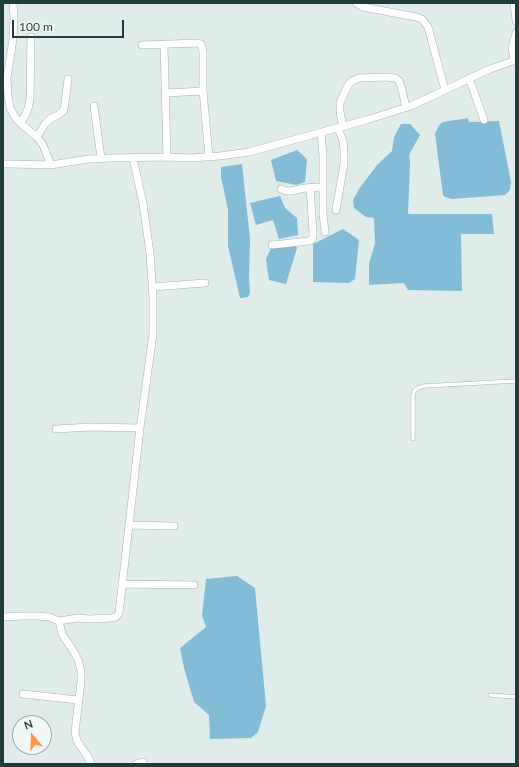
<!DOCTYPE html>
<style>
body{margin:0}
#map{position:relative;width:519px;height:767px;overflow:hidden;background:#e0ece9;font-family:Lato,sans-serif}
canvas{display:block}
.frame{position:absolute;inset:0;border:4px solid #1f3e3b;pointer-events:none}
.north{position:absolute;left:12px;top:715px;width:40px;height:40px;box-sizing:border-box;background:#f0f8f6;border:1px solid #9caeab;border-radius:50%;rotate:341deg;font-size:11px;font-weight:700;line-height:16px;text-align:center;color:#1f3e3b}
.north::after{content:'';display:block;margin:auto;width:14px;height:18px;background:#fe954c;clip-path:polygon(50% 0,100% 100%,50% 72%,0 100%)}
.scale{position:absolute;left:12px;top:20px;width:112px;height:18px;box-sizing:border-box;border:2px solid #1f3e3b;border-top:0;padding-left:5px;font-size:12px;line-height:14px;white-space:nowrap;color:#1f3e3b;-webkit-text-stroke:3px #f0f8f6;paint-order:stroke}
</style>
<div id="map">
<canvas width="519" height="767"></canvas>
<div class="frame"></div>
<div class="north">N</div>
<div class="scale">100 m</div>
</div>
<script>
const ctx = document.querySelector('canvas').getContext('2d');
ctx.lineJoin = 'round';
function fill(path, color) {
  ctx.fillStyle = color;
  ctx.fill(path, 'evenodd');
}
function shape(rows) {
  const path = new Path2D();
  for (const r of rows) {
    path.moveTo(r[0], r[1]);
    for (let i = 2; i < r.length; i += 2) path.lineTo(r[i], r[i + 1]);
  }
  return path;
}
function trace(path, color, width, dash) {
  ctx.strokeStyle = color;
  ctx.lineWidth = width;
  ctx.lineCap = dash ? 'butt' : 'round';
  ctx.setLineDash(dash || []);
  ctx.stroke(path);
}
fill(shape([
 [468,118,469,122,499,121,511,182,510,190,505,195,452,199,445,197,443,195,435,134,438,127,440,124,443,122],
 [401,124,410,124,420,135,409,155,410,163,408,214,492,214,494,234,461,234,462,291,408,290,404,283,369,285,369,264,375,243,374,218,366,217,354,208,353,200,359,189,377,165,392,151,394,137],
 [297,150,307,159,305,182,296,185,276,181,271,160],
 [242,164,250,239,249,276,250,293,248,297,240,298,228,246,228,210,221,177,221,167],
 [280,196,285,208,297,218,298,235,279,239,273,220,256,225,250,203],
 [343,229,359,240,355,279,349,283,313,282,313,244],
 [293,242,297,248,286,284,269,280,266,259,272,246],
 [237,576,255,588,266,706,258,732,251,738,210,739,209,715,194,702,184,668,180,648,206,627,202,616,206,579]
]), '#82bcd7');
const lane = shape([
 [413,439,413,394,415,390,418,388,424,386,516,381],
 [490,695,516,697]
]);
const street = shape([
 [13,3,14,18,13,39,7,78,8,96,10,108,15,117,20,123,37,137,43,145,51,165],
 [356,3,363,7,416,17,422,19,428,27,445,90],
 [514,3,516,21],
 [164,44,167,157],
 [142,45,198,43,201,44,203,52,203,91,209,157],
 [514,60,512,48,516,33],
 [469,78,484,120],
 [166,93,203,91],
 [94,106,101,158],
 [20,123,25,116,28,109,30,99,31,37],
 [343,127,340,112,340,103,348,85,352,81,359,78,387,77,395,78,399,81,401,86,406,107],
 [321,133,323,156,323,214,325,232],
 [37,137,45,124,50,119,58,115,64,110,65,103,68,79],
 [3,164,10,164,51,165,88,159,110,158,167,157,190,158,220,156,249,152,366,120,411,106,490,69,516,60],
 [281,189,286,191,291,191,305,188,322,187],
 [336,210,344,164,344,151,343,141,338,128],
 [272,245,309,241,311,240,313,237,313,232,310,187],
 [152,287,205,283],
 [56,429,90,427,140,428],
 [129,525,174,526],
 [122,584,194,585],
 [3,617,23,616,38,616,49,617,59,621,62,634,72,649,78,659,81,671,81,682,75,732,77,741,88,757,91,764],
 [59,621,78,618,89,619,111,618,116,617,119,613,140,428,153,334,153,298,150,253,143,204,133,157],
 [23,694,78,700],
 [136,764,143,762]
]);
trace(lane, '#a2b4b1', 4.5);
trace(street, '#a2b4b1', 8);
trace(lane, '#fff', 3.5);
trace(street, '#fff', 7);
</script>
